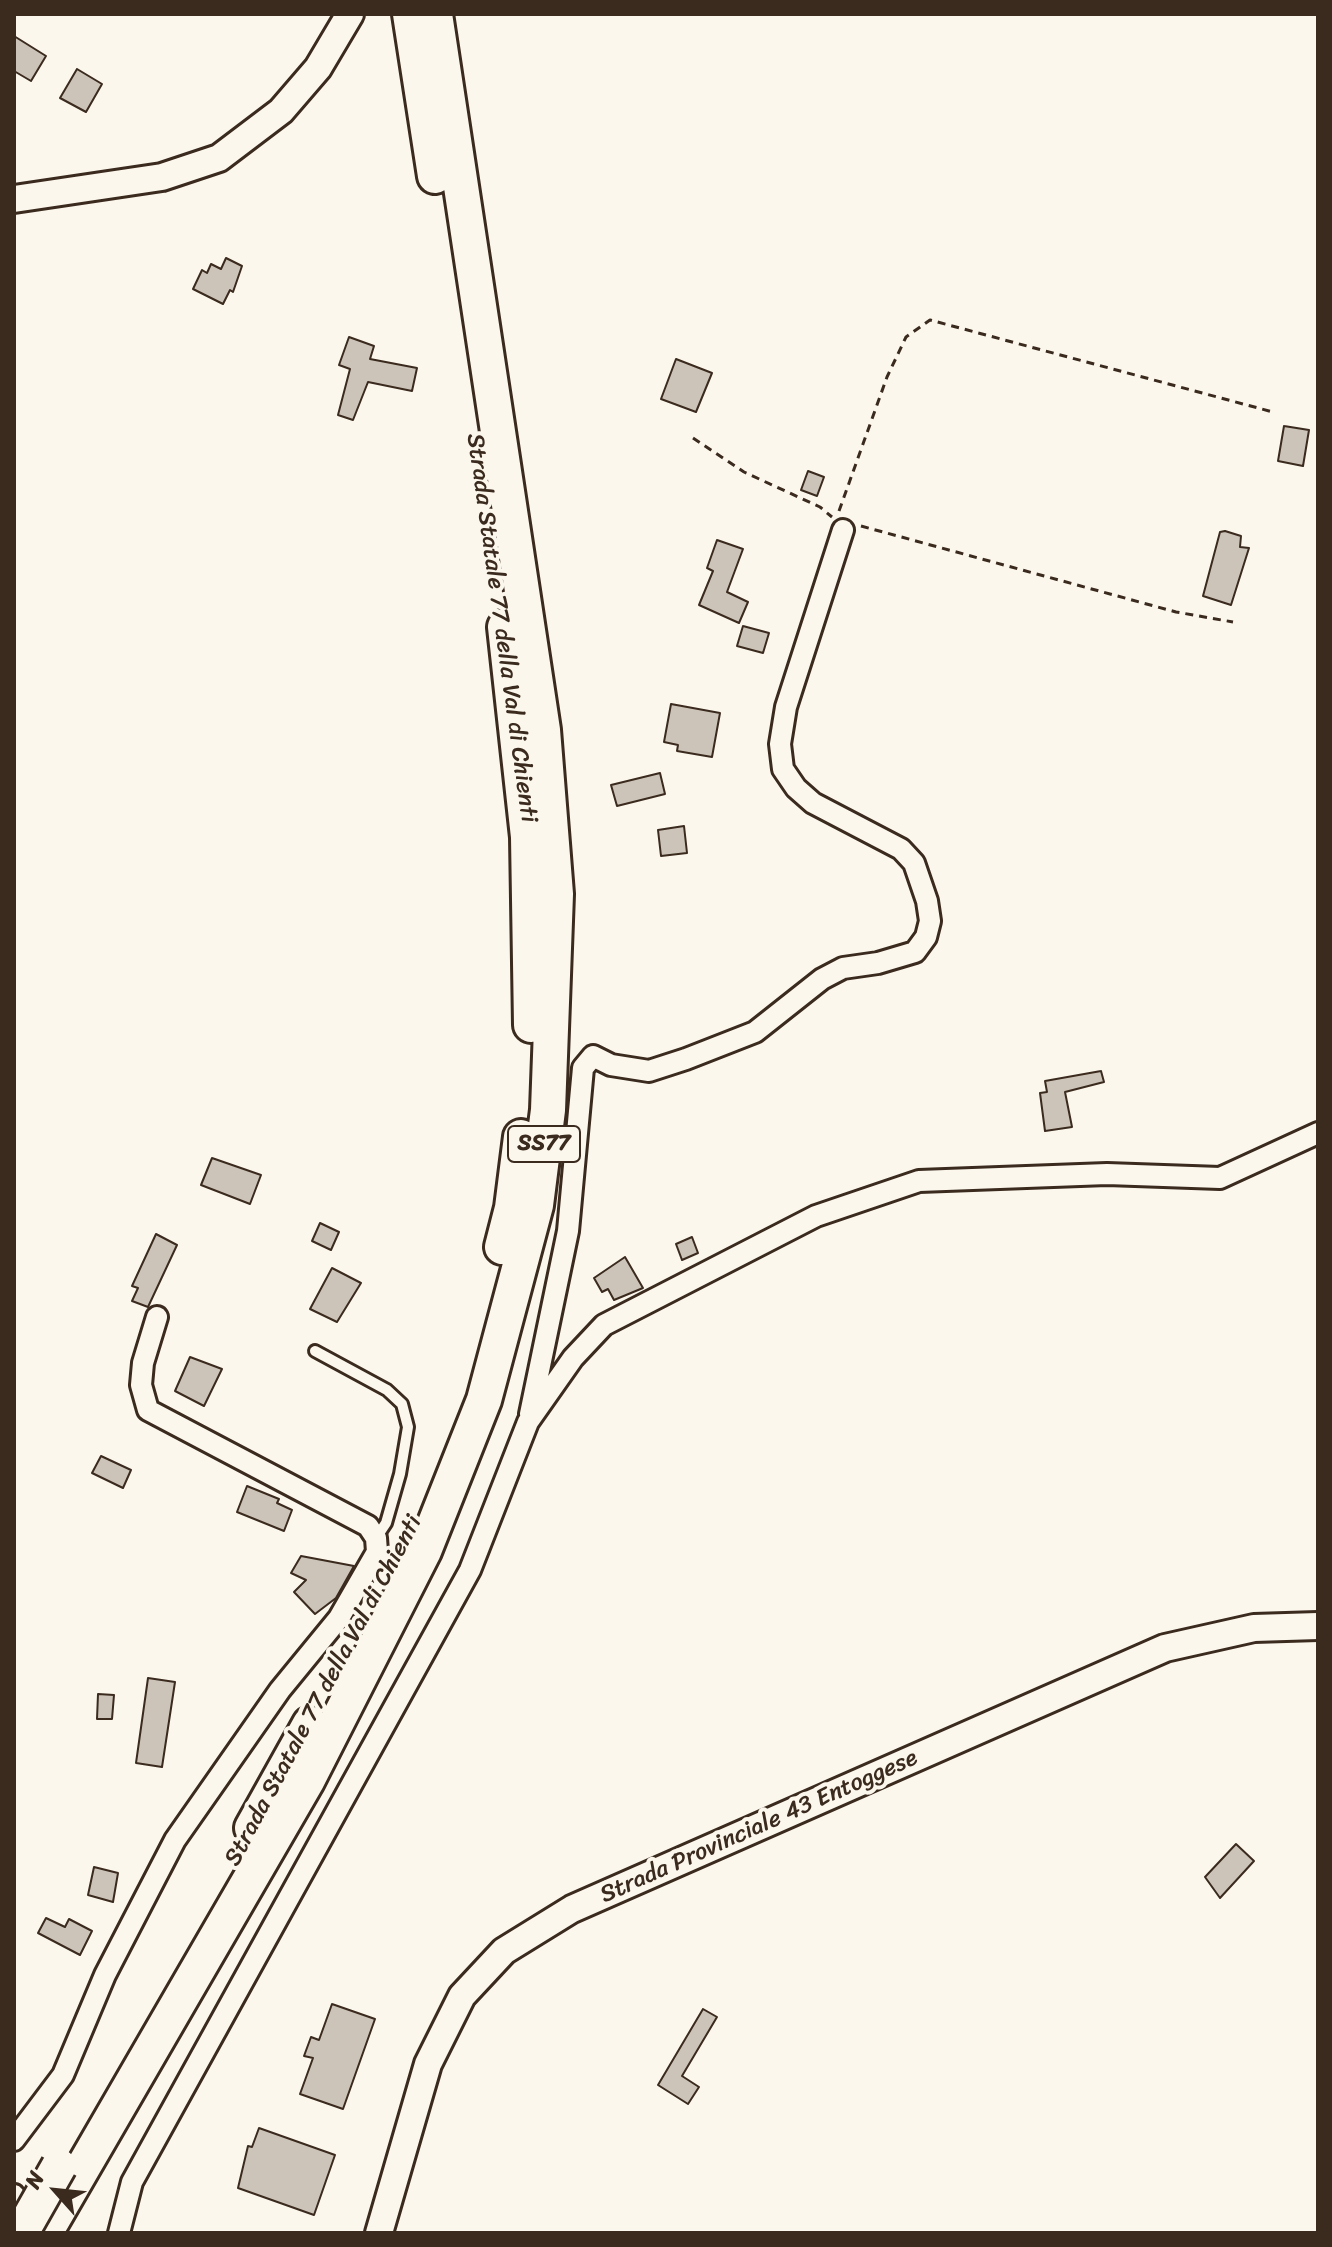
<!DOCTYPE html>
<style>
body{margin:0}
#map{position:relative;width:1332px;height:2247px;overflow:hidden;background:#fbf7ec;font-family:Sriracha,sans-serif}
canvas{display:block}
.frame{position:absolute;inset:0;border:16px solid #3b2a1e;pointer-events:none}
.north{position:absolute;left:16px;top:2151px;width:80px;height:80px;-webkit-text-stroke:6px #fbf7ec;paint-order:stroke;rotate:297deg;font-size:22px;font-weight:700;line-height:32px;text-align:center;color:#3b2a1e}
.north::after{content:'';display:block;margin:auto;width:28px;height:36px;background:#3b2a1e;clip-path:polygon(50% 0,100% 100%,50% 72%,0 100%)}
</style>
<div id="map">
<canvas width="1332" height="2247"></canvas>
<div class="frame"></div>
<div class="north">N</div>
</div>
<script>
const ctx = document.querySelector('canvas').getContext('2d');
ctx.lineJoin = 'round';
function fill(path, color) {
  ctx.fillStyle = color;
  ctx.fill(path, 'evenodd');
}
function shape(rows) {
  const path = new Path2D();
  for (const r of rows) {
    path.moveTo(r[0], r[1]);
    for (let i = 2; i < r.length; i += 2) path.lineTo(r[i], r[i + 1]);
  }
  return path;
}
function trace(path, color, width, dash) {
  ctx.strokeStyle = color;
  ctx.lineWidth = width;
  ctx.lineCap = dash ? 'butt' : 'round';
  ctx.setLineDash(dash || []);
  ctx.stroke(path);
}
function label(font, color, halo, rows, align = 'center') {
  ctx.font = font + ' Sriracha,sans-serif';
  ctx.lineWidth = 8;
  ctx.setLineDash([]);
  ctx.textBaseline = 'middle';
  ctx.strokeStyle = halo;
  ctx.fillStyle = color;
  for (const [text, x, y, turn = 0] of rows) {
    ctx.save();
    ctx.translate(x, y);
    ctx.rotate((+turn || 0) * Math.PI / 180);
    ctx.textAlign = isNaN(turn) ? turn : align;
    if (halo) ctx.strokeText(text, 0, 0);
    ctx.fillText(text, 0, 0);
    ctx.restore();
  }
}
const building = shape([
 [14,36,46,56,31,81,14,71,14,36],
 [77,69,102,84,86,112,60,98,77,69],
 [226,258,242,266,233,292,230,290,223,304,193,289,202,270,207,273,211,264,221,269,226,258],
 [349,337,374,346,370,359,417,368,412,391,368,382,353,420,338,415,350,369,339,365,349,337],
 [676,359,712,373,696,412,661,399,676,359],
 [1284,426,1309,430,1303,466,1278,461,1284,426],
 [808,471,824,477,817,496,801,490,808,471],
 [1225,531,1241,536,1240,547,1249,548,1231,605,1203,596,1220,532,1225,531],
 [717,540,743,549,727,592,748,602,739,623,699,605,713,571,707,568,717,540],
 [743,626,769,633,763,653,737,646,743,626],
 [671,704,720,713,712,757,677,751,678,745,664,742,671,704],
 [660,773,665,794,617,806,611,785,660,773],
 [684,826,687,853,661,856,658,830,684,826],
 [1101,1071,1104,1082,1065,1092,1072,1127,1045,1131,1040,1093,1047,1092,1045,1081,1101,1071],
 [212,1158,261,1175,250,1204,201,1185,212,1158],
 [320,1223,339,1232,331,1250,312,1241,320,1223],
 [156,1234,177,1245,148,1307,132,1301,138,1288,132,1286,156,1234],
 [692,1237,698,1253,682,1260,676,1244,692,1237],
 [625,1257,643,1288,614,1300,608,1289,602,1292,594,1278,625,1257],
 [332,1268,361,1283,337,1322,310,1309,332,1268],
 [190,1357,222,1369,204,1406,175,1391,190,1357],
 [101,1456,131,1470,123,1488,92,1473,101,1456],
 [247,1486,279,1499,277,1503,292,1510,284,1531,237,1512,247,1486],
 [301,1556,354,1566,336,1598,315,1614,294,1592,306,1580,291,1573,301,1556],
 [148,1678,175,1682,162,1767,136,1763,148,1678],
 [98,1694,114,1695,112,1719,97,1719,98,1694],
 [1236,1844,1254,1861,1220,1898,1205,1877,1236,1844],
 [94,1867,118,1873,113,1902,88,1895,94,1867],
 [46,1918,65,1927,69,1919,92,1931,80,1955,38,1933,46,1918],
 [332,2004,375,2019,343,2109,300,2094,313,2058,304,2056,311,2037,319,2040,332,2004],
 [703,2009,717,2017,682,2076,699,2087,688,2104,658,2085,703,2009],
 [259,2128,335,2155,314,2215,238,2188,248,2146,252,2147,259,2128]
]);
fill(building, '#ccc4b9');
trace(building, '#3b2a1e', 2);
const service = shape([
 [315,1351,387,1390,402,1404,408,1427,400,1474,386,1523,376,1538]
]);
const minor = shape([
 [530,1414,568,1231,583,1068,593,1056,611,1065,649,1071,686,1059,755,1032,822,979,843,968,878,963,915,952,926,937,930,921,927,901,914,863,901,849,813,803,796,788,783,769,780,744,786,707,843,530],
 [14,2140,63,2075,105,1975,175,1840,280,1690,339,1618,377,1552,376,1538,368,1526,148,1410,141,1385,143,1363,157,1317],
 [14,2195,36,2224],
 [119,2233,132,2182,470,1570,528,1422,573,1358,604,1325,816,1216,919,1181,1107,1174,1220,1178,1318,1133]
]);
const tertiary = shape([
 [14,199,162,177,219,158,281,111,318,68,350,14],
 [379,2233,428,2064,462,1996,504,1951,572,1909,1165,1648,1254,1628,1318,1626]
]);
const trunk = shape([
 [410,14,435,176],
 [505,627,528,837,531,1025],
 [502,1247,512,1208,521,1137],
 [252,1828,310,1724],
 [45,2233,307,1781,424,1551,484,1400,536,1205,548,1110,556,894,543,730,435,14]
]);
trace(service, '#3b2a1e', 16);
trace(minor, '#3b2a1e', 26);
trace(tertiary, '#3b2a1e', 32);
trace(trunk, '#3b2a1e', 40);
trace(shape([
 [693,438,744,472,820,507,832,517],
 [839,511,887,377,906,337,930,320,1273,412],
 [861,526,1176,612,1233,622]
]), '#3b2a1e', 3, [8, 6]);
trace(service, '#fbf7ec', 10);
trace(minor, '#fbf7ec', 20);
trace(tertiary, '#fbf7ec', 26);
trace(trunk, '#fbf7ec', 34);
const trunkBridge = shape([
 [21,2233,59,2166]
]);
trace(trunkBridge, '#3b2a1e', 40, []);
trace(trunkBridge, '#fbf7ec', 34);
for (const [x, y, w] of [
 [544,1144,72]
]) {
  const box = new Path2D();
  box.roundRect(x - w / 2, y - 18, w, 36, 6);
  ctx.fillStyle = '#fbf7ec';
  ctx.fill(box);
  trace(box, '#3b2a1e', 2);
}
label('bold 22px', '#3b2a1e', null, [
 ["SS77",544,1144]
]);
label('24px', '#3b2a1e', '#fbf7ec', [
 ["Strada Statale 77 della Val di Chienti",501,628,82],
 ["Strada Statale 77 della Val di Chienti",324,1691,-62],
 ["Strada Provinciale 43 Entoggese",759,1827,-24]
]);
</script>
